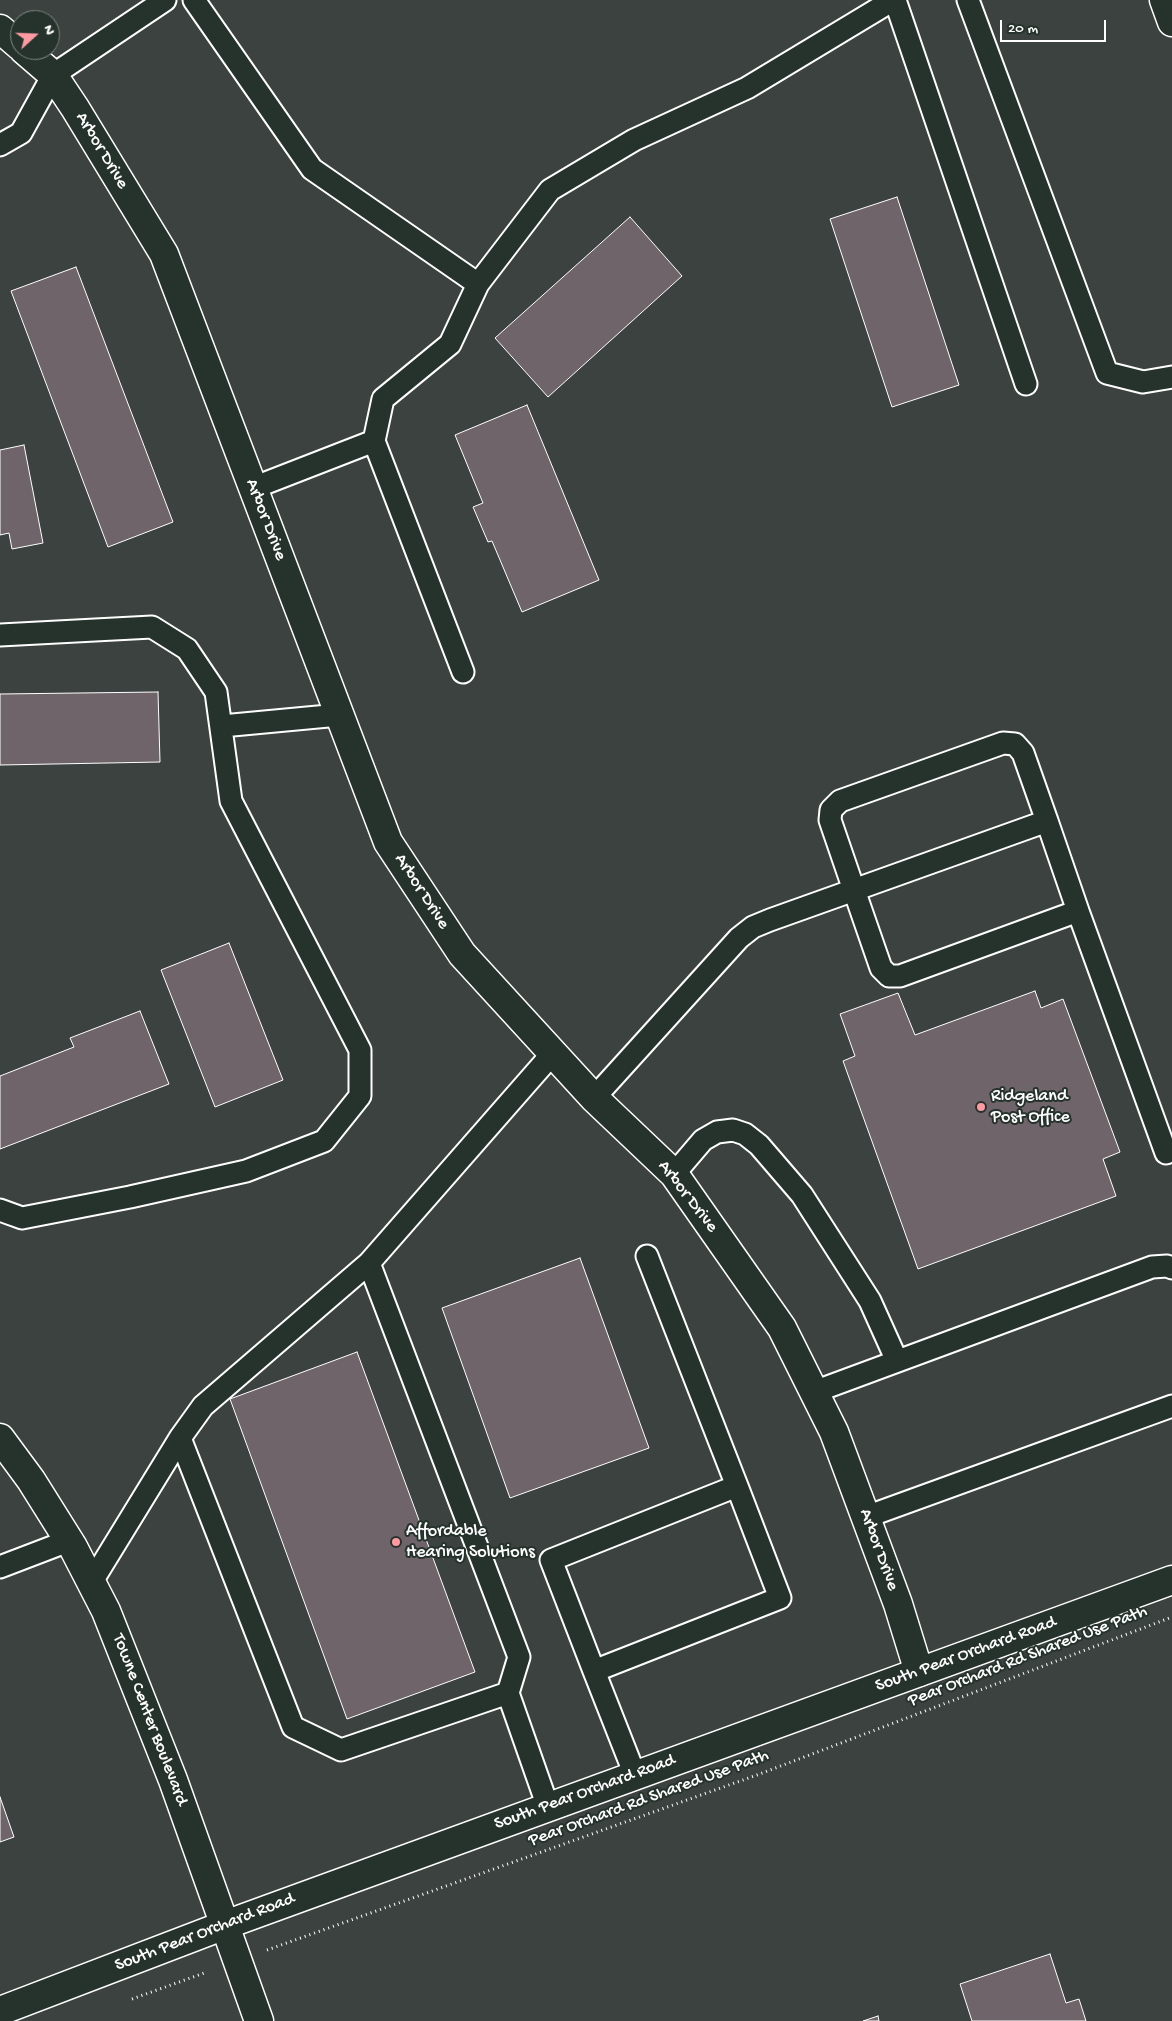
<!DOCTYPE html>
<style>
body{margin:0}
#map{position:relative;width:1172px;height:2021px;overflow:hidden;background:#3c423f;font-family:"Gochi Hand",sans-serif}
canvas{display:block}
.north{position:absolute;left:10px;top:10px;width:50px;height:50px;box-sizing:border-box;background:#26332d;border:1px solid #7d8581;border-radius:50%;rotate:70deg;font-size:14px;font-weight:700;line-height:20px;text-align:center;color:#fff}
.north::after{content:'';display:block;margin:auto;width:18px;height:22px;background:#ff9aa2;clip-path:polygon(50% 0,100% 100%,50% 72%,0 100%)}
.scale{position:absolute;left:1000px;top:20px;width:106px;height:22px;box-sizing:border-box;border:2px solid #fff;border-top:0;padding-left:6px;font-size:15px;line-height:18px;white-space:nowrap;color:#fff;-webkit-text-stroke:4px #26332d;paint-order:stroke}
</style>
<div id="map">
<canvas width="1172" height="2021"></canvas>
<div class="north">N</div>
<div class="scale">20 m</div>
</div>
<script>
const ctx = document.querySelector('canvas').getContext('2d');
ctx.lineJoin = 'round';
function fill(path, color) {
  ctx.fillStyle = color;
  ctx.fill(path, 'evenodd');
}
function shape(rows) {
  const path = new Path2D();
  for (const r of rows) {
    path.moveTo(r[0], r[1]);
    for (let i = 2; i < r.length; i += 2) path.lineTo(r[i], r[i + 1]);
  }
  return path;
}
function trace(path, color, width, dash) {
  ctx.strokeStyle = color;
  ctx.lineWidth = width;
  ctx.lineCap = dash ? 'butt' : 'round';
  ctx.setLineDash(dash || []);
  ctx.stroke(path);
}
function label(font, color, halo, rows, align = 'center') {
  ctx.font = font + ' "Gochi Hand",sans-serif';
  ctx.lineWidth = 4;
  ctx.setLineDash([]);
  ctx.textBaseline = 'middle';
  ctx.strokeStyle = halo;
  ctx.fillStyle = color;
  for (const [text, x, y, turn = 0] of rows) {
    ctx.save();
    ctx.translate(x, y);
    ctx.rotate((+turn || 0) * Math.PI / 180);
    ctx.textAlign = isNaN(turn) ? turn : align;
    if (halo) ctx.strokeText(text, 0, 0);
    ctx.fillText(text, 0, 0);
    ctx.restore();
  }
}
const building = shape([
 [897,197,959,385,892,407,830,219,897,197],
 [630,217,682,276,548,397,495,338,630,217],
 [76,267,173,522,108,547,11,291,76,267],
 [527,405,599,580,522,612,492,541,488,542,473,507,483,503,455,435,527,405],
 [24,445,43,543,12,549,9,533,0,535,0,450,24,445],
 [158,692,160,762,0,765,0,694,158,692],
 [229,943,283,1080,215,1107,161,970,229,943],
 [1035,991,1041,1008,1063,999,1120,1152,1103,1159,1116,1196,918,1269,843,1061,855,1056,840,1014,898,993,915,1035,1035,991],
 [140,1011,169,1084,0,1149,0,1076,74,1047,70,1038,140,1011],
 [580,1258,649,1448,510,1498,442,1308,580,1258],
 [357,1352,475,1672,347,1719,230,1399,357,1352],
 [0,1797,14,1837,0,1842,0,1797],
 [1050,1954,1066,2003,1079,1999,1086,2021,972,2021,960,1984,1050,1954],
 [878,2016,879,2021,863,2021,878,2016]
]);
fill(building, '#6e6469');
trace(building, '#fff', 1);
const service = shape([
 [194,0,312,169,478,284],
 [895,0,1026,384],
 [968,0,1107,373,1143,382,1172,377],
 [0,145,21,133,53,75,165,0],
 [253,488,374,441],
 [0,635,152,627,187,649,216,692,231,801,360,1050,360,1096,324,1141,246,1171,130,1197,22,1218,0,1210],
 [463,672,374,441,383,399,450,344,478,284,550,190,634,140,747,88,893,0],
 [222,726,339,715],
 [1047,821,1078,911],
 [594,1098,739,938,753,927,770,920,854,890,1047,821,1023,753,1015,744,1003,743,840,801,831,810,830,820,854,890,881,968,889,976,900,976,1078,911,1166,1153],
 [674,1174,703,1140,717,1132,733,1130,745,1134,759,1145,802,1195,870,1301,897,1361],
 [647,1256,737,1486],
 [814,1392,1152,1267,1167,1266,1172,1268],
 [180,1438,293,1727,341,1750,508,1693,519,1657,369,1263],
 [866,1517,1172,1406],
 [0,1567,68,1541],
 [91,1583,180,1438,203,1406,369,1263,553,1053],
 [594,1671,780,1598,737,1486,551,1560,594,1671,635,1775],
 [508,1693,548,1807]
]);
const minor = shape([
 [1164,0,1172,22],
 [0,29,20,46],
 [24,50,53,75,75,108,164,254,388,842,462,954,594,1098,674,1174,782,1328,834,1432,898,1604,919,1672],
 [0,1438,31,1480,73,1547,106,1611,173,1780,259,2021]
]);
const tertiary = shape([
 [0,2011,225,1925,1172,1580]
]);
trace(service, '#fff', 25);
trace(minor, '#fff', 31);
trace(tertiary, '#fff', 31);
trace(shape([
 [267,1950,757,1775,1172,1617],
 [132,1999,207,1972]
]), '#fff', 3, [1, 4]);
trace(service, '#26332d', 21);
trace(minor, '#26332d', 28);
trace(tertiary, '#26332d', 28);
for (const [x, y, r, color] of [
 [981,1107,5,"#ff9aa2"],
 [396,1542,5,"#ff9aa2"]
]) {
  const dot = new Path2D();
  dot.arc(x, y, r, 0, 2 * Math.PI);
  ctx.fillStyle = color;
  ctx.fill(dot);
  trace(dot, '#26332d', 2);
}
label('18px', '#fff', '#26332d', [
 ["Arbor Drive",101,151,59],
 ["Arbor Drive",265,520,69],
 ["Arbor Drive",421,892,57],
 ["Arbor Drive",687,1197,52],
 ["Arbor Drive",878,1550,70],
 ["South Pear Orchard Road",966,1655,-20],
 ["Pear Orchard Rd Shared Use Path",1028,1657,-21],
 ["Towne Center Boulevard",149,1720,69],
 ["South Pear Orchard Road",585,1793,-20],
 ["Pear Orchard Rd Shared Use Path",649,1799,-20],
 ["South Pear Orchard Road",205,1933,-21]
]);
label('18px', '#fff', '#26332d', [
 ["Ridgeland",991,1097],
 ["Post Office",991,1118],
 ["Affordable",406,1532],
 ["Hearing Solutions",406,1553]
], 'left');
</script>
